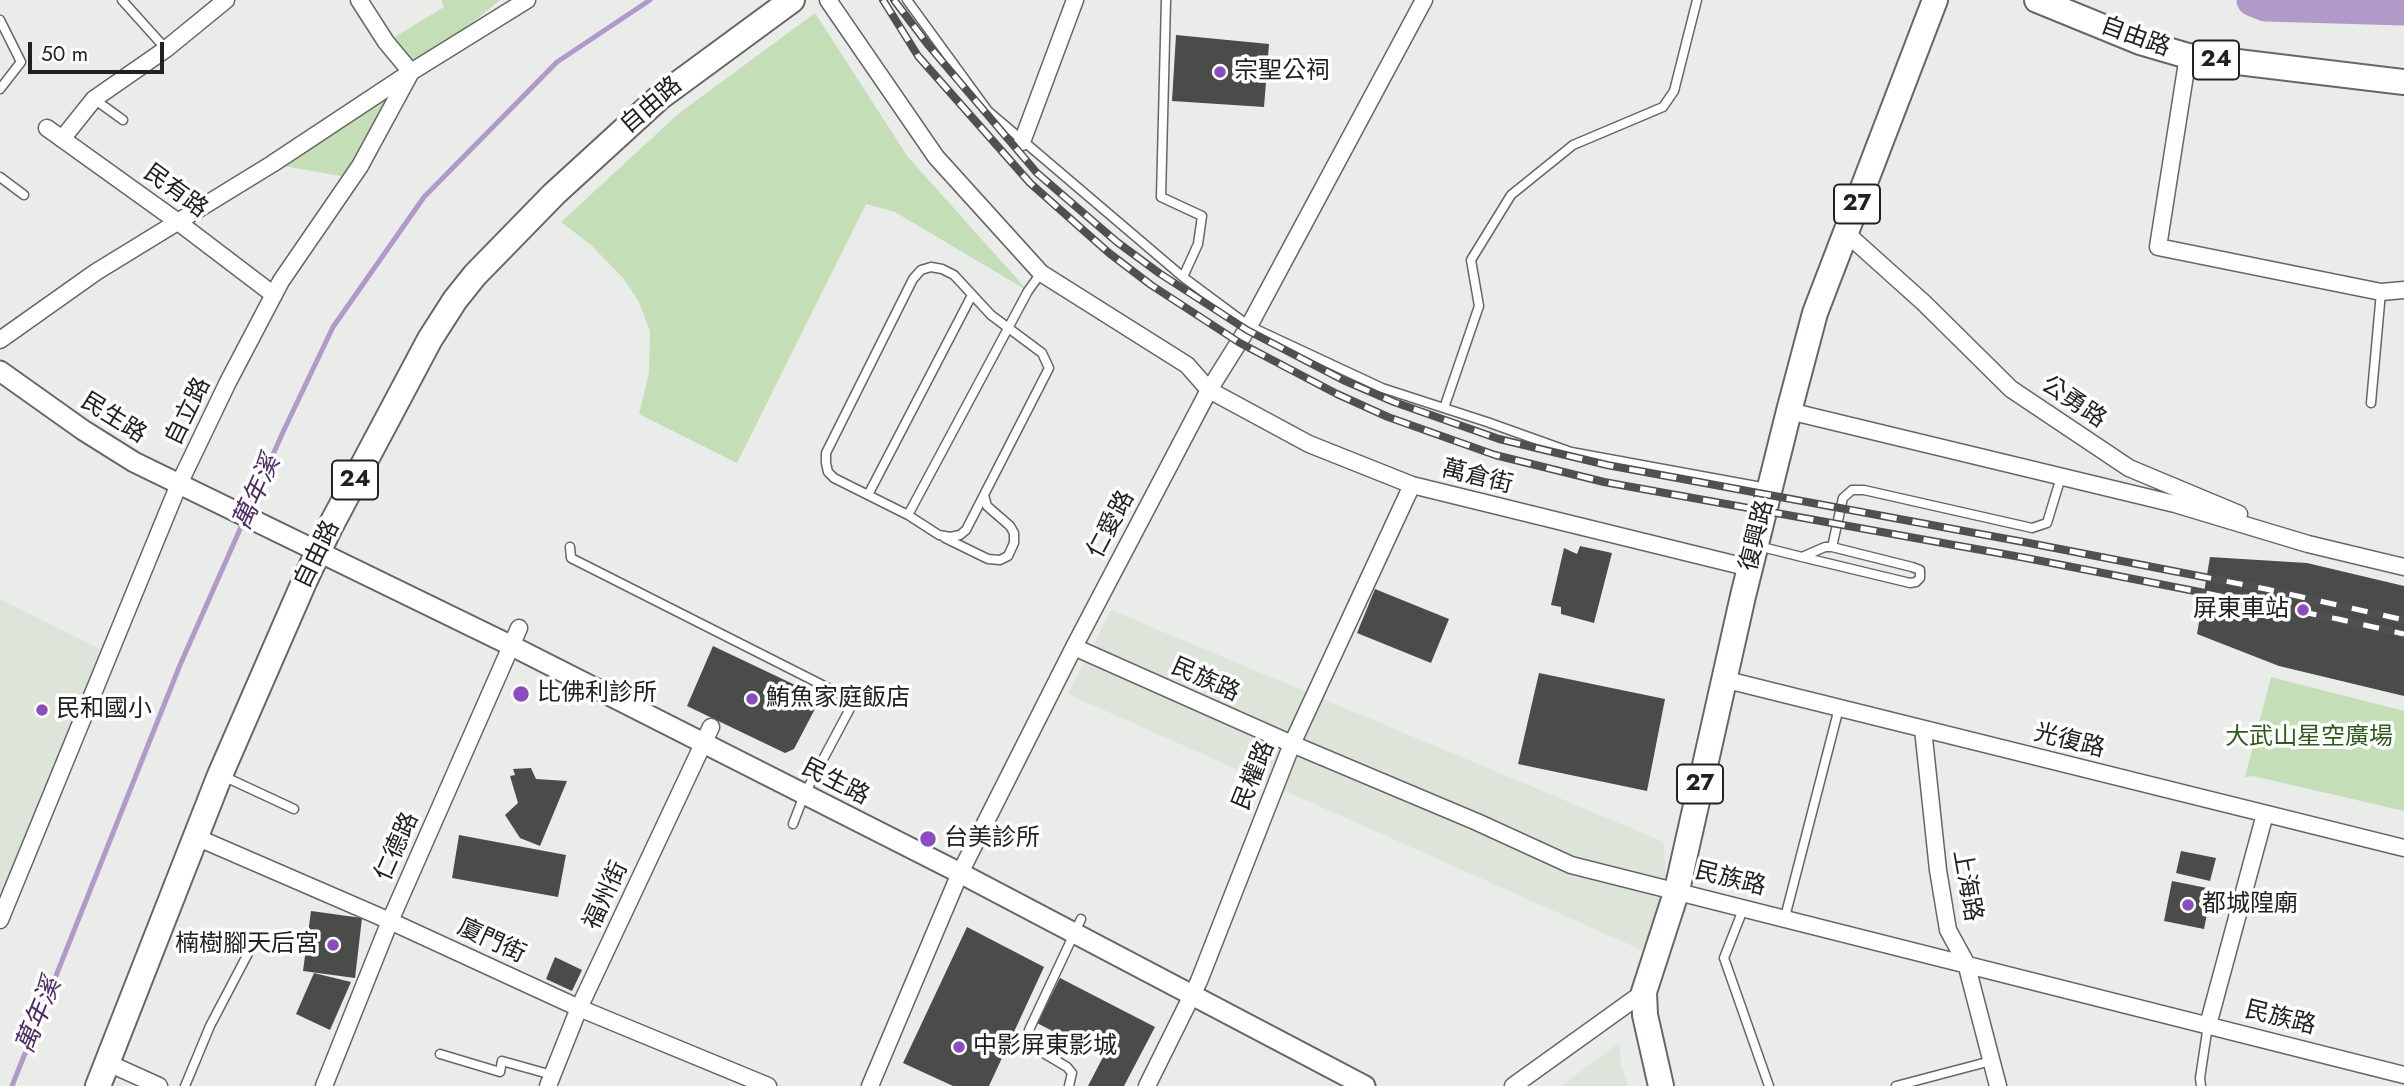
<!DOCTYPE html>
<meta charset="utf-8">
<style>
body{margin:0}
#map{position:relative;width:2404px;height:1086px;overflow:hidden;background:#eaece9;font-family:Jost,sans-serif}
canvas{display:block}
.scale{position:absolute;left:28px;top:42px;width:136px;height:32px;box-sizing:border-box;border:4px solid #202120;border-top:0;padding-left:9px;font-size:21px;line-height:24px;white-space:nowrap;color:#202120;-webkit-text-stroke:5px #fff;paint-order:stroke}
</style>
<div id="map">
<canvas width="2404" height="1086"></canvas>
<div class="scale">50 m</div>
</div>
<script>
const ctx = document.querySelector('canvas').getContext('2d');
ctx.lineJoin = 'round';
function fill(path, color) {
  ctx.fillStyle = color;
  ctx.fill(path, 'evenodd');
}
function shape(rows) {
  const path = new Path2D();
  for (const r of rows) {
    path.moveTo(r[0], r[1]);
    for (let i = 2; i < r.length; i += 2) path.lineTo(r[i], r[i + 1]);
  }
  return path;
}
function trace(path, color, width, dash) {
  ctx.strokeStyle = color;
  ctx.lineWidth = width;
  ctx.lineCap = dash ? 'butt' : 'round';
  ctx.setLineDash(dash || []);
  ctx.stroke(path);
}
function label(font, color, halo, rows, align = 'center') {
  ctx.font = font + ' Jost,"Noto Sans TC",sans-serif';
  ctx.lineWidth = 7;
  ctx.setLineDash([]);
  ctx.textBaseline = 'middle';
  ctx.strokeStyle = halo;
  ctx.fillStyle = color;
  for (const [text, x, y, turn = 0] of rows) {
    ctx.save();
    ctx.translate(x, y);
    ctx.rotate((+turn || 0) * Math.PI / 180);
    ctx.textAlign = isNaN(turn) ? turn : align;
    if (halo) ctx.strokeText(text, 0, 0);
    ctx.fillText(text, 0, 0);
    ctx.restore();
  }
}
fill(shape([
 [0,599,108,653,0,920],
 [1111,610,1664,842,1666,890,1646,952,1068,694],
 [1619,1043,1621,1063,1628,1086,1560,1086]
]), '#dde4da');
fill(shape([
 [441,0,500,0,415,69,352,178,272,164,410,72,386,42,444,7],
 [815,13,908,157,1028,291,895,212,866,204,737,463,639,414,649,373,650,331,639,302,623,278,591,245,561,222,678,114],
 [2271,677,2404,711,2404,811,2253,776,2245,777]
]), '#c4dfb8');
trace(shape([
 [12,1086,180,665,283,432,333,327,424,197,557,62,650,0]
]), '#b199ca', 5);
trace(shape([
 [2253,0,2266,5,2404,9]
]), '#b199ca', 33);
fill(shape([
 [1176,35,1269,44,1264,107,1172,101],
 [1580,546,1612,553,1594,623,1561,614,1561,607,1551,605,1564,548,1577,554],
 [2210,557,2307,563,2404,586,2404,696,2279,666,2197,634],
 [1375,589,1449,619,1431,663,1357,633],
 [713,646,812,693,816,707,794,749,785,753,687,706],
 [1539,673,1665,699,1647,791,1518,764],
 [531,768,536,779,567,781,540,846,520,838,505,815,518,803,510,776,515,775,513,769],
 [459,835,566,855,558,897,452,878],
 [2181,851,2216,858,2210,881,2176,873],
 [2172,881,2212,889,2204,929,2164,921],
 [311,911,362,918,355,978,303,971],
 [967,927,1044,967,989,1086,953,1086,903,1063],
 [555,957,582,970,572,991,546,979],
 [314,973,351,982,330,1030,296,1014],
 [1060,978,1155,1027,1124,1086,1088,1086,1103,1057,1037,1023]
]), '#4a4c49');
const service = shape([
 [122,0,166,49],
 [907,0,988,111,1183,277,1249,326,1382,388,1487,422,1571,452,1767,488],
 [1166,0,1161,197,1202,216,1198,244,1183,277],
 [0,20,21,62,0,89],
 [94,99,123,120],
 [0,177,24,195],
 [931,267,942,269,954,275,991,315,1042,353,1049,368,966,530,960,535,950,537,939,535,908,515,834,478,828,472,826,463,826,453,913,279,921,270,931,267],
 [2371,403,2381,292],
 [1444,408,1479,306,1471,260,1511,195,1573,145,1663,107,1674,91,1697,0],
 [868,495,972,295],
 [908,515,1028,291,1041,273],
 [945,538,988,559,1000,560,1008,556,1014,543,1014,533,1010,526,987,506,984,495],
 [1758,546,1802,557,1910,583,1916,582,1920,578,1920,570,1912,567,1832,547,1825,547,1802,557],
 [570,547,571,558,854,701,804,795,793,824],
 [1832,547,1843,498,1852,490,1864,490,2032,528,2047,523,2061,477],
 [223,776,294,809],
 [1744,907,1724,958,1769,1086],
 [1785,917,1839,708],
 [440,1054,500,1072,502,1061,552,1075],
 [185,1086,210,1026,253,944],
 [1069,1086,1072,1073,1067,1067,1030,1045,1029,1030,1081,919],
 [1896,1086,1991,1061],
 [2201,1086,2200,1078,2208,1025]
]);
const minor = shape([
 [359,0,386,42,411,72],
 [828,0,936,157,1041,273,1187,365,1209,390,1309,444,1412,485,1750,568],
 [2188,56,2158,247,2381,292,2404,290],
 [47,128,178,222,274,295],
 [62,139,94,99,166,49,226,0],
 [1022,142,1075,0],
 [1846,233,1924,303,2011,389,2129,468,2239,514],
 [0,340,96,272,272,164,411,72,527,0],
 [1789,411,2175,504,2308,544,2404,567],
 [1074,647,1292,744,1477,822,1571,865,2404,1075],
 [1723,679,2404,848],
 [1923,729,1938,870,1948,930,1966,963,1998,1086],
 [196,837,390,921,579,1008,768,1086],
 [0,920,179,484,228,382,281,281,360,166,411,72],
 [2208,1025,2265,814],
 [108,1063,159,1086],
 [324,1086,390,921,519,628],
 [548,1086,579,1008,711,727],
 [870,1086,960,873,1074,647,1209,390,1249,326,1424,0],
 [1147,1086,1199,981,1292,744,1412,485],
 [1513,1086,1644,992]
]);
const tertiary = shape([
 [0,371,83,430,134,462,512,646,960,873,1365,1086]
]);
const primary = shape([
 [2037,0,2140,42,2188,56,2404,82],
 [98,1086,220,775,305,580,329,529,430,339,455,300,475,275,554,194,660,97,792,0],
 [1661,1086,1645,1015,1644,992,1677,890,1743,596,1789,411,1815,313,1935,0]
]);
trace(service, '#656764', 11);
trace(minor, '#656764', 19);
trace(tertiary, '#656764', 23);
trace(primary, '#656764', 28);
trace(service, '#fff', 8);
trace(minor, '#fff', 16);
trace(tertiary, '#fff', 19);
trace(primary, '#fff', 24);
const rail = shape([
 [883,0,918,56,1030,183,1109,253,1151,285,1240,343,1337,394,1388,417,1495,455,1604,482,2026,558,2338,619,2404,634],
 [894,0,929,46,1037,173,1117,242,1159,273,1247,330,1343,380,1394,402,1499,439,1607,465,2029,543,2266,589,2404,620]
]);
trace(rail, '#4f504f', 8);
trace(rail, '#fff', 5, [16]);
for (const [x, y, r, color] of [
 [1220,72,7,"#8c4cc1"],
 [2303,610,7,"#8c4cc1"],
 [521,694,9,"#8c4cc1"],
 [752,699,7,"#8c4cc1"],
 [42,710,7,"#8c4cc1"],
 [928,839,9,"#8c4cc1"],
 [2188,905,7,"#8c4cc1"],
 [333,945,7,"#8c4cc1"],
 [959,1047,7,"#8c4cc1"]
]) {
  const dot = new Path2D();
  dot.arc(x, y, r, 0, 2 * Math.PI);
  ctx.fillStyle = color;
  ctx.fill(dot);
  trace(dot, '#fff', 2.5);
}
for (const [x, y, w] of [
 [2216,60,46],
 [1857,204,46],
 [355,480,46],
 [1700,784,46]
]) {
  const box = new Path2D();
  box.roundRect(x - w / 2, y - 19.5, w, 39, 5);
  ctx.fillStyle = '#fff';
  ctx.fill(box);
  trace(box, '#202120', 2);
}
label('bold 23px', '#202120', null, [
 ["24",2216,60],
 ["27",1857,204],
 ["24",355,480],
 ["27",1700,784]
]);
label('24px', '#202120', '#fff', [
 ["自由路",2135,38,20],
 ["自由路",652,106,-41],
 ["民有路",175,192,36],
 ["公勇路",2073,403,34],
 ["自立路",189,412,-64],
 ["民生路",113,419,32],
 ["萬倉街",1477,478,14],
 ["仁愛路",1112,525,-62],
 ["復興路",1758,536,-76],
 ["自由路",318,555,-64],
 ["民族路",1205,681,24],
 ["光復路",2069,742,14],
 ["民權路",1255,776,-68],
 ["民生路",835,783,27],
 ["仁德路",398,847,-66],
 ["民族路",1730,880,14],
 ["上海路",1966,886,80],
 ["福州街",607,896,-65],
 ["廈門街",491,942,25],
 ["民族路",2280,1019,14]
]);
label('24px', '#202120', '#fff', [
 ["宗聖公祠",1234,72],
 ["屏東車站",2289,610,"right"],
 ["比佛利診所",537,694],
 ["鮪魚家庭飯店",766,699],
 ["民和國小",56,710],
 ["台美診所",944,839],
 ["都城隍廟",2202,905],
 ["楠樹腳天后宮",319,945,"right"],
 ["中影屏東影城",973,1047]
], 'left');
label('24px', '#305a19', '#fff', [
 ["大武山星空廣場",2309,738]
]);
label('italic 26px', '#4c2b67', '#fff', [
 ["萬年溪",258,493,-66],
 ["萬年溪",40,1016,-68]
]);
</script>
